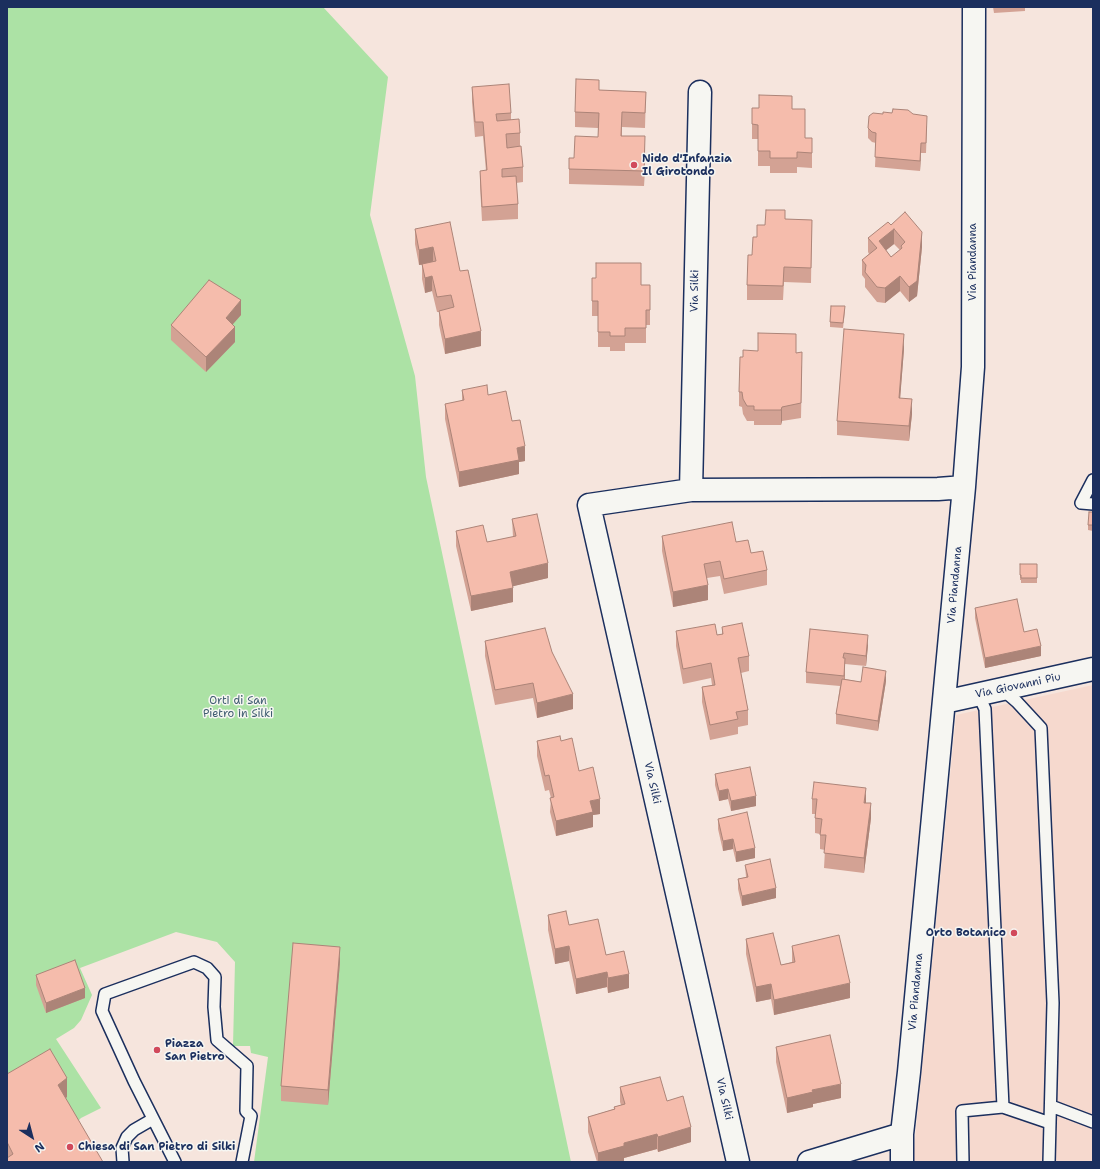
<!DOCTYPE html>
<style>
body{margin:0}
#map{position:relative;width:1100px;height:1169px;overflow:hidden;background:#f6e5dd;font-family:"Shantell Sans",sans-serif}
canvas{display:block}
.frame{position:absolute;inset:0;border:8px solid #1b2f5e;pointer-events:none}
.north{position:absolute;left:12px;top:1117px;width:40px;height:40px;-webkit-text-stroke:3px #f6f6f2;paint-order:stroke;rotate:144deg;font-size:11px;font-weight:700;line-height:16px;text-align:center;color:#1b2f5e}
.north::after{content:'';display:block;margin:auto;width:14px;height:18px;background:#1b2f5e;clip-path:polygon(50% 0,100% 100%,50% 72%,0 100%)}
</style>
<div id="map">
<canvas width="1100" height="1169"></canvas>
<div class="frame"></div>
<div class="north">N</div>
</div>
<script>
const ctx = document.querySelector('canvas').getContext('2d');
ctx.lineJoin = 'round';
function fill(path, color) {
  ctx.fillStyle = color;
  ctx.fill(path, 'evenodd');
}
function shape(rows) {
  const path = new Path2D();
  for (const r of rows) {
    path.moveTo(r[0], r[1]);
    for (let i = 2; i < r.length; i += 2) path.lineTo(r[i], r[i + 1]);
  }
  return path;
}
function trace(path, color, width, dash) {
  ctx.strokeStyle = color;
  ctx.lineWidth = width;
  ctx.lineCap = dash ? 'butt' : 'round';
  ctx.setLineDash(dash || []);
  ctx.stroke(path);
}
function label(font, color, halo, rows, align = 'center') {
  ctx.font = font + ' "Shantell Sans",sans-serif';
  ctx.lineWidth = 3;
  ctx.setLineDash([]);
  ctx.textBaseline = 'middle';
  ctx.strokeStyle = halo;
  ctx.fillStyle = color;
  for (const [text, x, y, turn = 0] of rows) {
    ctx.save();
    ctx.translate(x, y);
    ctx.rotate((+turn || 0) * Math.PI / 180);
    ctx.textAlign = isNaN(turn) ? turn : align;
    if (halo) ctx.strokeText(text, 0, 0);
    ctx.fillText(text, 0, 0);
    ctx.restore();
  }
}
fill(shape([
 [1093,685,1093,1162,914,1162,914,1151,956,715]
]), '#f6d9ce');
fill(shape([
 [7,7,323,7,388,77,370,215,415,376,426,477,571,1162,254,1162,268,1057,251,1053,250,1046,233,1046,235,962,217,942,176,932,80,968,92,995,81,1020,74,1028,56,1039,101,1108,81,1118,72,1127,7,1094]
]), '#ace2a5');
const service = shape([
 [1093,480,1081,503,1093,504],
 [1002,689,1017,702,1041,728,1053,1003,1049,1162],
 [1051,1106,1093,1122],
 [1003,1107,1050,1123],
 [123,1162,122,1148,127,1137,134,1130,153,1119],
 [175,1162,134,1081,102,1011,105,994,194,962,207,968,215,977,214,1007,217,1040,247,1066,246,1111,251,1116,242,1162],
 [963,1162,962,1111,1003,1107,985,709,978,694]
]);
const minor = shape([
 [691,490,700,92],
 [944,702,1093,669],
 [738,1162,589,505,691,490,938,489,964,487],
 [809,1162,902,1134],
 [902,1162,902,1134,909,1072,964,487,973,367,974,7]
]);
trace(service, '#1b2f5e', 14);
trace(minor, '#1b2f5e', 25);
trace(service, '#f6f6f2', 11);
trace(minor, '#f6f6f2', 22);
fill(shape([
 [993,7,1025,7,1025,11,994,13],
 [472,87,511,113,511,120,520,133,520,146,523,167,523,182,516,183,518,204,518,219,482,221,480,186,480,171,486,171,483,136,475,137,472,102],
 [599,90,646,92,645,128,622,127,622,136,645,151,644,186,569,184,569,158,574,158,598,137,598,128,575,127,575,112],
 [752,108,792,109,805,138,812,138,812,168,797,167,797,173,770,173,770,166,758,166,758,139,752,139],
 [927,126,926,153,921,153,920,171,875,167,876,143,872,142,868,138,868,128],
 [785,219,812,220,811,283,784,282,783,300,747,300,747,285,752,255,765,225],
 [891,225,922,247,917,296,909,302,900,291,885,303,877,302,865,287,865,279,862,275,862,260,869,254,868,252,868,238],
 [894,244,900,250,891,257,886,250],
 [415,229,460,271,481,346,445,354,439,325,439,312,437,312,432,291,425,293,422,279,422,265,419,265,415,244],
 [592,278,641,285,650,285,650,325,646,325,646,343,625,343,625,351,610,351,610,347,598,347,598,316,592,316],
 [845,311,843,328,830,327,830,322],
 [241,315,232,325,235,342,206,372,171,340,171,325],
 [904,349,900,398,912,414,909,441,837,435,837,421],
 [758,351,796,353,802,367,801,418,782,421,781,425,754,425,754,421,747,421,743,414,742,407,739,406,739,392,743,357],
 [462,390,488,395,512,421,525,461,519,462,519,474,459,487,445,419,445,404,462,401],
 [1093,512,1093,531,1088,530,1088,525],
 [512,519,548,578,513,586,513,602,471,611,456,546,456,531,487,542,513,537],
 [662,536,736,542,751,553,767,570,767,585,724,594,720,576,707,578,708,600,673,607,662,551],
 [1020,564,1037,564,1037,583,1021,583,1021,580,1020,580],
 [975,608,1024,632,1041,656,985,668,975,618],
 [722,627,749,656,749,671,741,673,748,710,748,725,738,727,738,734,710,740,702,702,702,687,712,685,711,678,683,684,676,646,676,631,717,635,722,634],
 [810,629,868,645,866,666,845,664,845,679,861,682,886,681,878,731,836,724,836,714,840,686,806,683,806,672],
 [485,641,552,652,573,709,537,718,533,698,495,705,485,656],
 [537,741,561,741,579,771,600,814,593,815,593,827,556,836,550,812,551,798,549,790,545,791,537,756],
 [715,774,756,806,731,811,728,799,719,801,715,785],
 [812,799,866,803,871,818,864,873,824,868,825,850,820,849,820,834,815,833,815,814,812,814],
 [718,819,755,858,736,862,733,849,723,851,718,829],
 [745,865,776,898,742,906,738,889,738,879,746,877],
 [548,915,569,925,606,955,629,988,608,993,607,987,576,994,569,961,555,964,548,930],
 [746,939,781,965,792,962,792,946,850,998,774,1015,771,999,756,1002,746,954],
 [340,962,328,1105,281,1101,281,1086],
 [36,975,85,998,46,1013,36,985],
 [776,1047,841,1098,813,1104,813,1107,787,1113,776,1062],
 [7,1074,67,1097,7,1162],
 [620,1087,667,1101,691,1142,658,1152,657,1149,624,1158,624,1161,620,1162,597,1162,588,1132,588,1117,614,1109,614,1107,621,1105,620,1102]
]), '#d3a294');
fill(shape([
 [645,136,645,151,644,186,644,171],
 [921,143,921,153,920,171,920,161],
 [894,229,894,244,879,256,879,241],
 [922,232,922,247,917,296,909,302,909,287],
 [433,247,433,262,419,265,419,250],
 [432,276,432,291,425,293,425,278],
 [900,276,900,291,885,303,885,288],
 [241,300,241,315,226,332,226,318],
 [235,327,235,342,206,372,206,357],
 [481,331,481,346,445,354,445,339],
 [904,334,904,349,899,413,899,398],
 [912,399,912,414,909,441,909,426],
 [782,407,782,421,781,425,781,410],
 [525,446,525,461,519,462,519,474,459,487,459,472,517,448],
 [548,563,548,578,510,587,510,572],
 [708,585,708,600,673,607,673,592],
 [513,588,513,602,471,611,471,596],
 [868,635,868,645,866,666,866,656],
 [1041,646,1041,656,985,668,985,658],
 [845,658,845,668,844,686,844,676],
 [886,671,886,681,878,731,878,721],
 [573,694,573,709,537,718,537,703],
 [866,788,866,803,864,803],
 [728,789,728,799,719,801,719,791],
 [756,796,756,806,731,811,731,801],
 [600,799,600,814,593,815,593,827,556,836,556,821,590,801],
 [871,803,871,818,864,873,864,858],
 [733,839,733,849,723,851,723,841],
 [755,848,755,858,736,862,736,852],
 [776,888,776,898,742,906,742,896],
 [569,946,569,961,555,964,555,949],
 [340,947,340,962,328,1105,328,1090],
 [607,972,607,987,576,994,576,979],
 [629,974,629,988,608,993,608,978],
 [850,983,850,998,774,1015,774,1000],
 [771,984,771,999,756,1002,756,987],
 [85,988,85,998,46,1013,46,1003],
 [67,1078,67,1097,58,1104,58,1085],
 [841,1084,841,1098,813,1104,813,1107,787,1113,787,1098,812,1090],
 [691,1127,691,1142,658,1152,658,1137],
 [657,1134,657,1149,624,1158,624,1161,620,1162,598,1162,598,1153,624,1143]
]), '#ac8478');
const building = shape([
 [576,79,599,80,599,90,646,92,645,113,622,112,621,136,645,136,644,171,569,169,569,158,574,158,575,136,598,137,599,113,575,112,576,79],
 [509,84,511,113,496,114,497,121,519,119,520,133,506,134,507,148,521,146,523,167,502,169,502,177,516,176,518,204,482,207,480,171,487,170,483,122,475,122,472,87,509,84],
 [759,95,792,96,792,109,805,109,805,138,812,138,812,153,797,152,797,158,770,158,770,151,758,151,758,125,752,124,752,108,759,108,759,95],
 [893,109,908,110,913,114,927,116,926,143,921,143,920,161,875,157,876,133,872,132,868,128,869,116,873,113,883,114,883,112,892,113,893,109],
 [766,210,785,210,785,219,812,220,811,268,784,267,783,286,747,285,748,255,752,255,753,237,757,237,757,225,765,225,766,210],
 [905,212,922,232,917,281,909,287,900,276,885,288,877,287,865,272,866,265,862,260,877,248,868,238,888,222,891,225,905,212],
 [894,229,905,242,901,246,902,248,891,257,879,241,894,229],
 [450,222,460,271,468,270,481,331,445,339,439,311,454,307,451,295,437,297,432,276,425,278,422,264,436,261,433,247,419,250,415,229,450,222],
 [596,263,641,263,641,285,650,285,650,310,646,310,646,328,625,328,625,336,610,336,610,332,598,332,598,301,592,301,592,278,596,278,596,263],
 [209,280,241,300,226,318,235,327,206,357,171,325,209,280],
 [831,306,845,306,843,323,830,322,831,306],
 [844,329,904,334,899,398,912,399,909,426,837,421,844,329],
 [758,333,796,334,796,353,802,352,801,403,782,407,781,410,754,410,754,406,747,406,743,399,742,392,739,392,740,357,743,357,743,350,758,351,758,333],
 [487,385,488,395,506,391,512,421,520,420,525,446,517,448,519,460,459,472,445,404,464,400,462,390,487,385],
 [1089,512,1093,512,1093,525,1088,525,1089,512],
 [537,514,548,563,510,572,513,588,471,596,456,531,483,525,487,542,516,536,512,519,537,514],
 [732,522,736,542,748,540,751,553,763,551,767,570,724,579,720,561,704,564,708,585,673,592,662,536,732,522],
 [1020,564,1037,564,1037,578,1021,578,1021,575,1020,575,1020,564],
 [1017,599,1024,632,1037,629,1041,646,985,658,975,608,1017,599],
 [742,623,749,656,738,658,748,710,736,712,738,719,710,725,702,687,715,685,711,663,683,669,676,631,715,624,717,635,723,634,722,627,742,623],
 [545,628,552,652,573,694,537,703,533,683,495,690,485,641,545,628],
 [810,629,868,635,866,656,844,653,843,658,845,658,844,676,806,672,810,629],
 [863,667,886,671,878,721,836,714,842,679,861,682,863,667],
 [560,736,561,741,572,738,579,771,593,767,600,799,590,801,593,812,556,821,550,798,554,797,549,775,545,776,537,741,560,736],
 [750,767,756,796,731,801,728,789,719,791,715,774,750,767],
 [814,782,866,788,864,803,871,803,864,858,824,853,826,835,820,835,822,819,815,818,817,799,812,799,814,782],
 [747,812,755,848,736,852,733,839,723,841,718,819,747,812],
 [770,859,776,888,742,896,738,879,748,877,745,865,770,859],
 [566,911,569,925,598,919,606,955,624,951,629,974,608,978,607,972,576,979,569,946,555,949,548,915,566,911],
 [773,933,781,965,795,962,792,946,839,935,850,983,774,1000,771,984,756,987,746,939,773,933],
 [293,943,340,947,328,1090,281,1086,293,943],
 [75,960,85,988,46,1003,36,975,75,960],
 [830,1035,841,1084,812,1090,813,1092,787,1098,776,1047,830,1035],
 [50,1049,67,1078,58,1085,103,1162,7,1162,7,1158,13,1154,7,1142,7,1074,50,1049],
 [660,1077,667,1101,683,1096,691,1127,658,1137,657,1134,624,1143,624,1146,598,1153,588,1117,615,1109,614,1107,625,1104,620,1087,660,1077]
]);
fill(building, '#f5bcac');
trace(building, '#ac8478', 1);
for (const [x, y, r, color] of [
 [634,165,4,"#d1495b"],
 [1014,933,4,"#d1495b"],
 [157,1050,4,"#d1495b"],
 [70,1147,4,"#d1495b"]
]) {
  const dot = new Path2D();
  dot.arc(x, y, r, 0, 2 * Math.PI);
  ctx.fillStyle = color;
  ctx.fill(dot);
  trace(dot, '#f6f6f2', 1.5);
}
label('bold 11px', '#1b2f5e', '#f6f6f2', [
 ["Nido d'Infanzia",642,159],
 ["Il Girotondo",642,172],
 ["Orto Botanico",1006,933,"right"],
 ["Piazza",165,1044],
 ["San Pietro",165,1057],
 ["Chiesa di San Pietro di Silki",78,1147]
], 'left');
label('11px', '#1b2f5e', '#f6f6f2', [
 ["Via Piandanna",973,262,-90],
 ["Via Silki",695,291,-89],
 ["Via Piandanna",955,585,-85],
 ["Via Giovanni Piu",1018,686,-12],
 ["Via Silki",652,783,77],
 ["Via Piandanna",916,992,-85],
 ["Via Silki",724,1099,77]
]);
label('11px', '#3f5c70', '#f6f6f2', [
 ["Orti di San",238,701],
 ["Pietro in Silki",238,714]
]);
</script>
